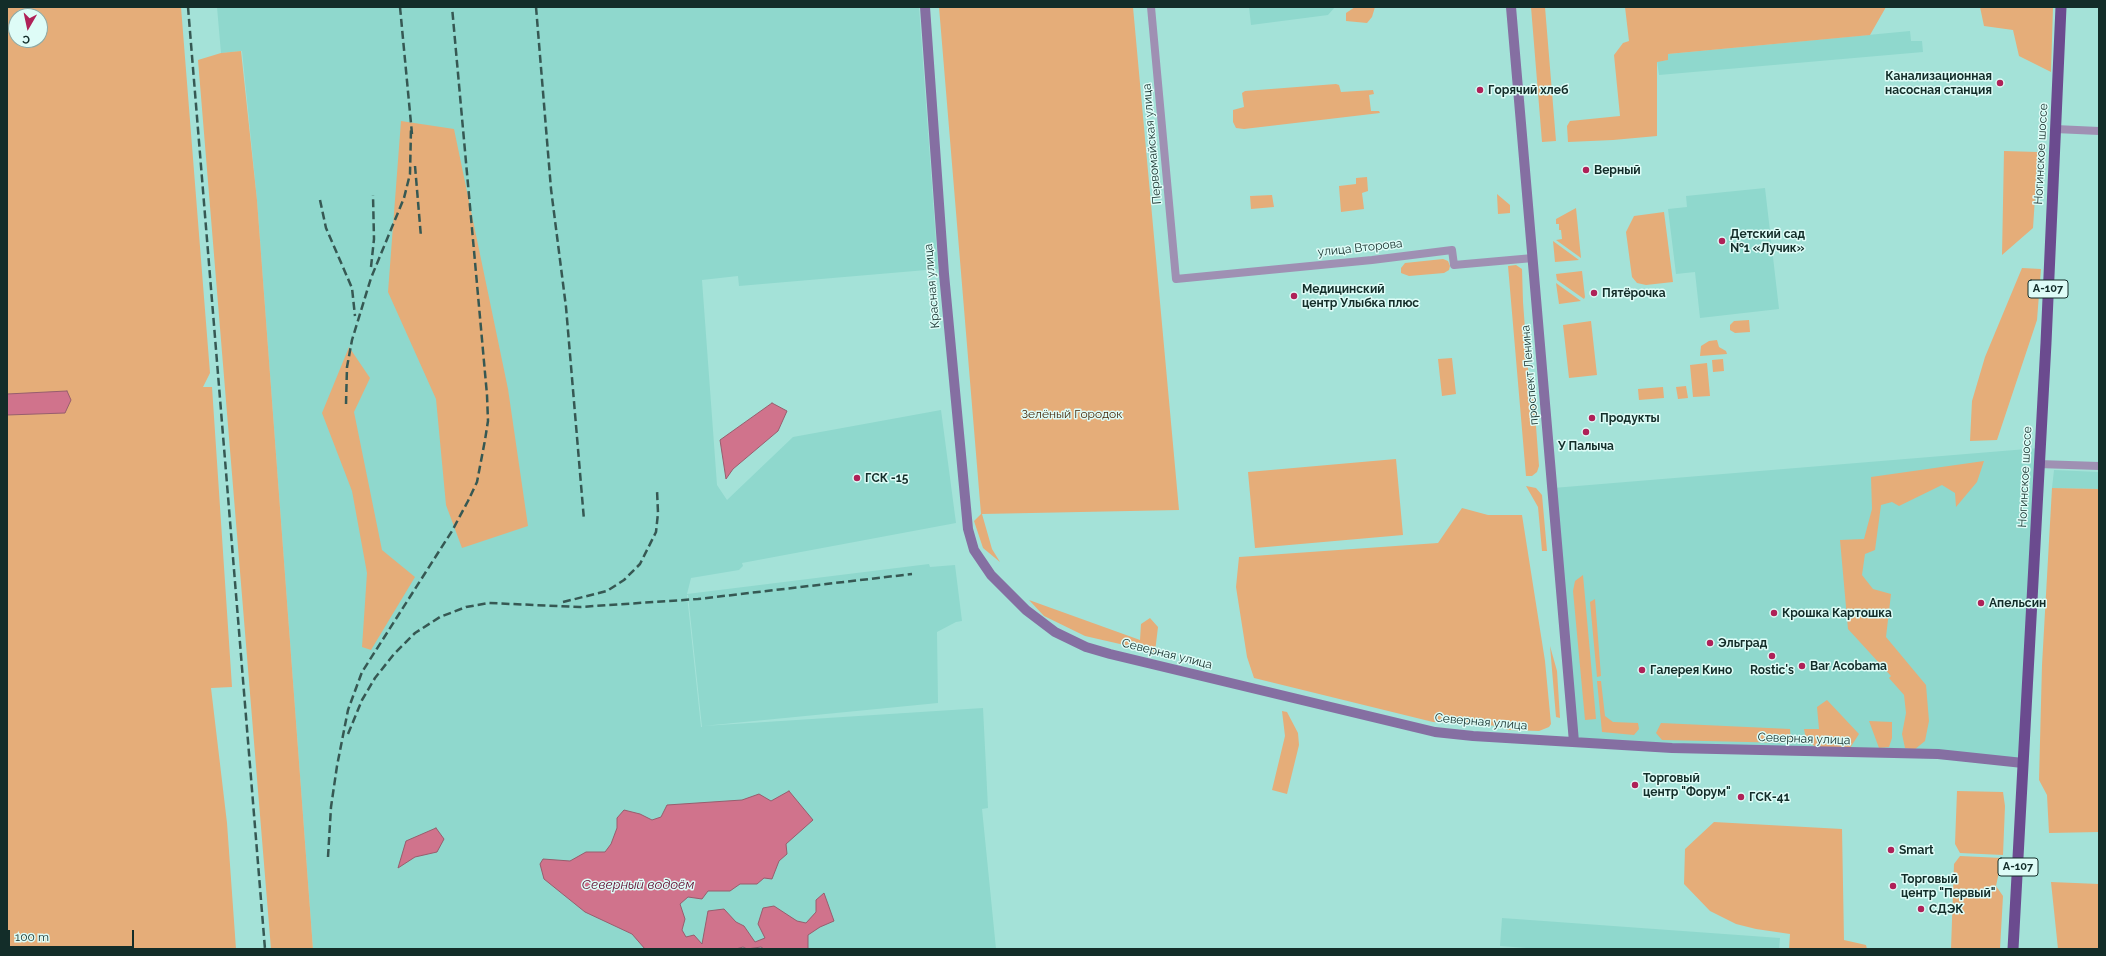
<!DOCTYPE html>
<meta charset="utf-8">
<style>
body{margin:0}
#map{position:relative;width:2106px;height:956px;overflow:hidden;background:#a4e2d8;font-family:Raleway,sans-serif}
canvas{display:block}
.frame{position:absolute;inset:0;border:8px solid #132d29;pointer-events:none}
.north{position:absolute;left:8px;top:8px;width:40px;height:40px;box-sizing:border-box;background:#defcf7;border:1px solid #8da9a5;border-radius:50%;rotate:189deg;font-size:11px;font-weight:700;line-height:16px;text-align:center;color:#132d29}
.north::after{content:'';display:block;margin:auto;width:14px;height:18px;background:#af2158;clip-path:polygon(50% 0,100% 100%,50% 72%,0 100%)}
.scale{position:absolute;left:8px;top:930px;width:126px;height:18px;box-sizing:border-box;border:2px solid #132d29;border-top:0;padding-left:5px;font-size:12px;line-height:14px;white-space:nowrap;color:#132d29;-webkit-text-stroke:3px #defcf7;paint-order:stroke}
</style>
<div id="map">
<canvas width="2106" height="956"></canvas>
<div class="frame"></div>
<div class="north">С</div>
<div class="scale">100 m</div>
</div>
<script>
const ctx = document.querySelector('canvas').getContext('2d');
ctx.lineJoin = 'round';
function fill(path, color) {
  ctx.fillStyle = color;
  ctx.fill(path, 'evenodd');
}
function shape(rows) {
  const path = new Path2D();
  for (const r of rows) {
    path.moveTo(r[0], r[1]);
    for (let i = 2; i < r.length; i += 2) path.lineTo(r[i], r[i + 1]);
  }
  return path;
}
function trace(path, color, width, dash) {
  ctx.strokeStyle = color;
  ctx.lineWidth = width;
  ctx.lineCap = dash ? 'butt' : 'round';
  ctx.setLineDash(dash || []);
  ctx.stroke(path);
}
function label(font, color, halo, rows, align = 'center') {
  ctx.font = font + ' Raleway,sans-serif';
  ctx.lineWidth = 3;
  ctx.setLineDash([]);
  ctx.textBaseline = 'middle';
  ctx.strokeStyle = halo;
  ctx.fillStyle = color;
  for (const [text, x, y, turn = 0] of rows) {
    ctx.save();
    ctx.translate(x, y);
    ctx.rotate((+turn || 0) * Math.PI / 180);
    ctx.textAlign = isNaN(turn) ? turn : align;
    if (halo) ctx.strokeText(text, 0, 0);
    ctx.fillText(text, 0, 0);
    ctx.restore();
  }
}
fill(shape([
 [217,7,919,7,938,269,739,286,738,276,702,280,717,485,727,500,793,437,941,410,956,523,742,563,743,566,739,570,691,578,687,594,929,564,930,567,955,565,962,621,956,622,937,632,938,703,703,726,983,708,988,808,982,809,996,949,313,949,257,200,242,51,221,53],
 [687,595,688,595,702,727,701,727],
 [1249,7,1335,7,1328,15,1251,25],
 [1910,31,1911,41,1922,41,1923,52,1659,75,1657,61,1668,60,1668,54],
 [1765,188,1779,309,1700,318,1695,272,1676,274,1668,209,1687,207,1686,196],
 [2039,448,2023,763,1574,742,1553,488],
 [2054,470,2099,472,2099,489,2052,488],
 [1502,918,1780,938,1779,949,1540,949,1500,946]
]), '#8fd8cd');
fill(shape([
 [7,7,181,7,210,373,203,387,212,387,232,687,211,688,227,823,236,949,7,949],
 [16,16,40,16,40,40,16,40],
 [939,7,1133,7,1179,510,982,514,992,549,1000,562,983,548,974,521,981,514],
 [1355,7,1375,7,1372,17,1367,23,1346,21,1346,13],
 [1531,7,1545,7,1556,141,1542,142],
 [1625,7,1886,7,1870,35,1668,54,1668,60,1657,62,1657,136,1613,140,1568,142,1567,126,1570,121,1620,116,1614,55,1623,43,1629,41],
 [1980,7,2053,7,2051,72,2019,56,2013,30,1984,26],
 [241,51,257,200,313,949,271,949,198,60,221,53],
 [1336,84,1339,85,1341,92,1373,90,1374,94,1369,95,1371,111,1379,111,1380,113,1244,129,1236,128,1233,122,1233,110,1244,107,1242,93,1245,91],
 [401,121,454,129,508,389,528,526,462,548,446,505,436,399,388,292],
 [2004,151,2038,152,2033,228,2002,255],
 [1367,177,1368,191,1362,193,1364,209,1341,212,1339,186,1356,184,1356,178],
 [1497,194,1510,205,1510,213,1498,214],
 [1272,195,1274,207,1251,209,1250,196],
 [1576,208,1581,258,1556,240,1562,239,1561,230,1559,230,1559,224,1556,224,1556,219],
 [1664,212,1673,282,1646,285,1637,283,1632,277,1626,232,1634,216],
 [1553,241,1579,260,1555,262],
 [1443,259,1448,261,1450,266,1449,270,1444,273,1409,276,1401,273,1401,268,1405,263],
 [1516,265,1522,269,1523,302,1528,369,1533,386,1539,466,1537,472,1532,476,1526,476,1508,266],
 [2022,268,2041,269,2037,320,1997,440,1970,441,1972,401,1985,357],
 [1582,271,1585,297,1584,299,1557,280,1556,274],
 [1556,283,1581,301,1559,304],
 [1749,320,1750,332,1735,333,1730,330,1730,325,1734,321],
 [1591,321,1597,375,1569,378,1563,325],
 [1717,340,1719,347,1726,351,1727,354,1700,356,1701,346,1709,341],
 [349,347,370,378,354,412,382,550,415,577,371,650,362,647,367,573,352,491,322,413],
 [1452,358,1456,394,1442,396,1438,359],
 [1723,359,1724,371,1713,372,1712,360],
 [1707,363,1710,396,1693,397,1690,365],
 [1686,386,1688,398,1678,399,1676,387],
 [1663,387,1664,398,1639,400,1638,389],
 [1396,459,1403,535,1255,548,1248,472],
 [1984,461,1977,482,1956,507,1955,493,1942,485,1899,506,1892,502,1881,505,1875,550,1865,554,1862,575,1873,589,1891,594,1886,637,1926,685,1929,721,1925,741,1914,750,1905,748,1902,734,1906,713,1904,695,1889,678,1891,676,1848,629,1840,540,1864,539,1872,509,1871,477],
 [1526,486,1536,488,1542,495,1547,551,1542,551,1538,507],
 [2052,488,2099,489,2099,832,2049,833,2047,795,2039,780,2042,665],
 [1462,508,1488,515,1522,515,1545,661,1551,724,1549,727,1539,731,1508,730,1500,726,1433,722,1254,678,1247,657,1236,587,1239,557,1438,543],
 [1583,575,1596,719,1585,720,1573,591,1575,581],
 [1595,599,1601,676,1597,677,1590,602],
 [1029,600,1140,640,1141,624,1150,618,1158,627,1155,652,1085,636,1044,616],
 [1550,646,1557,671,1560,718,1556,717],
 [1597,681,1601,681,1605,716,1613,722,1638,723,1639,729,1634,735,1602,732],
 [1827,700,1859,734,1850,748,1818,749,1806,739,1804,729,1819,729,1817,707],
 [1282,711,1287,712,1298,733,1299,745,1287,794,1272,790,1285,736],
 [1869,721,1892,722,1892,738,1889,747,1879,748],
 [1661,723,1790,729,1791,741,1790,743,1662,740,1656,733],
 [1957,791,2003,792,2005,806,2003,855,1960,853,1955,844],
 [1714,822,1842,829,1844,940,1866,945,1867,949,1789,949,1790,934,1756,929,1736,924,1710,911,1684,884,1685,849],
 [1960,856,2002,858,1996,886,2003,896,2000,949,1951,949,1954,864],
 [2051,882,2099,884,2099,949,2058,949]
]), '#e5ad79');
const water = shape([
 [67,391,71,400,65,413,7,415,7,394,67,391],
 [772,403,787,411,778,431,733,469,726,479,720,440,772,403],
 [789,791,813,820,786,844,787,854,779,861,772,879,764,878,757,884,740,884,730,891,708,891,702,899,688,897,680,904,685,919,682,930,686,937,694,935,702,944,708,911,724,909,736,922,744,926,755,942,765,938,758,924,763,908,774,906,797,921,806,923,816,912,816,900,824,893,834,921,820,927,808,935,808,949,764,949,761,947,747,949,743,947,736,949,645,949,632,934,585,912,544,879,540,864,543,859,570,861,586,852,605,852,611,844,617,828,617,818,624,810,640,814,652,820,661,817,667,805,742,800,759,794,771,801,789,791],
 [436,828,444,839,437,852,415,857,398,868,406,841,436,828]
]);
fill(water, '#d0738c');
trace(water, '#975e6e', 1);
trace(shape([
 [1151,7,1176,279,1372,260,1452,250,1454,265,1533,258],
 [2055,129,2099,131],
 [2038,464,2099,466]
]), '#9f90b3', 8);
trace(shape([
 [925,7,944,274,968,529,974,550,991,575,1026,610,1055,632,1086,647,1110,654,1435,732,1473,736,1672,748,1938,754,2023,763],
 [1511,7,1574,742]
]), '#856fa2', 10);
trace(shape([
 [2013,949,2046,343,2061,7]
]), '#6b4b8f', 11);
trace(shape([
 [188,7,265,949],
 [400,7,412,134],
 [536,7,551,189,566,307,584,520],
 [415,166,421,237],
 [320,200,326,228,352,288,355,316],
 [371,267,374,239,373,195],
 [346,404,347,367,352,340,371,278,404,198,410,174,411,129],
 [563,602,607,591,624,580,640,564,656,532,658,513,657,490],
 [348,734,362,700,375,678,394,654,415,633,440,617,466,607,489,603,580,607,698,599,912,574],
 [328,857,331,807,337,766,348,710,362,672,452,531,468,501,477,482,485,440,488,421,487,395,452,7]
]), '#365853', 2.5, [8, 4]);
for (const [x, y, r, color] of [
 [2000,83,4,"#af2158"],
 [1480,90,4,"#af2158"],
 [1586,170,4,"#af2158"],
 [1722,241,4,"#af2158"],
 [1594,293,4,"#af2158"],
 [1294,296,4,"#af2158"],
 [1592,418,4,"#af2158"],
 [1586,432,4,"#af2158"],
 [857,478,4,"#af2158"],
 [1981,603,4,"#af2158"],
 [1774,613,4,"#af2158"],
 [1710,643,4,"#af2158"],
 [1772,656,4,"#af2158"],
 [1802,666,4,"#af2158"],
 [1642,670,4,"#af2158"],
 [1635,785,4,"#af2158"],
 [1741,797,4,"#af2158"],
 [1891,850,4,"#af2158"],
 [1893,886,4,"#af2158"],
 [1921,909,4,"#af2158"]
]) {
  const dot = new Path2D();
  dot.arc(x, y, r, 0, 2 * Math.PI);
  ctx.fillStyle = color;
  ctx.fill(dot);
  trace(dot, '#defcf7', 1.5);
}
for (const [x, y, w] of [
 [2048,289,40],
 [2018,867,40]
]) {
  const box = new Path2D();
  box.roundRect(x - w / 2, y - 9, w, 18, 3);
  ctx.fillStyle = '#defcf7';
  ctx.fill(box);
  trace(box, '#132d29', 1);
}
label('bold 11px', '#132d29', null, [
 ["А-107",2048,289],
 ["А-107",2018,867]
]);
label('bold 12px', '#132d29', '#defcf7', [
 ["Канализационная",1992,76,"right"],
 ["насосная станция",1992,90,"right"],
 ["Горячий хлеб",1488,90],
 ["Верный",1594,170],
 ["Детский сад",1730,234],
 ["№1 «Лучик»",1730,248],
 ["Медицинский",1302,289],
 ["центр Улыбка плюс",1302,303],
 ["Пятёрочка",1602,293],
 ["Продукты",1600,418],
 ["У Палыча",1586,446,"center"],
 ["ГСК -15",865,478],
 ["Апельсин",1989,603],
 ["Крошка Картошка",1782,613],
 ["Эльград",1718,643],
 ["Bar Acobama",1810,666],
 ["Галерея Кино",1650,670],
 ["Rostic's",1772,670,"center"],
 ["Торговый",1643,778],
 ["центр \"Форум\"",1643,792],
 ["ГСК-41",1749,797],
 ["Smart",1899,850],
 ["Торговый",1901,879],
 ["центр \"Первый\"",1901,893],
 ["СДЭК",1929,909]
], 'left');
label('12px', '#132d29', '#defcf7', [
 ["Первомайская улица",1152,144,-95],
 ["Ногинское шоссе",2041,154,-87],
 ["улица Второва",1360,248,-6],
 ["Красная улица",932,286,-95],
 ["проспект Ленина",1530,375,-95],
 ["Ногинское шоссе",2025,477,-87],
 ["Северная улица",1167,654,14],
 ["Северная улица",1481,722,5],
 ["Северная улица",1804,739,2]
]);
label('12px', '#46290b', '#defcf7', [
 ["Зелёный Городок",1072,414]
]);
label('italic 13px', '#5e072b', '#defcf7', [
 ["Северный водоём",638,885]
]);
</script>
